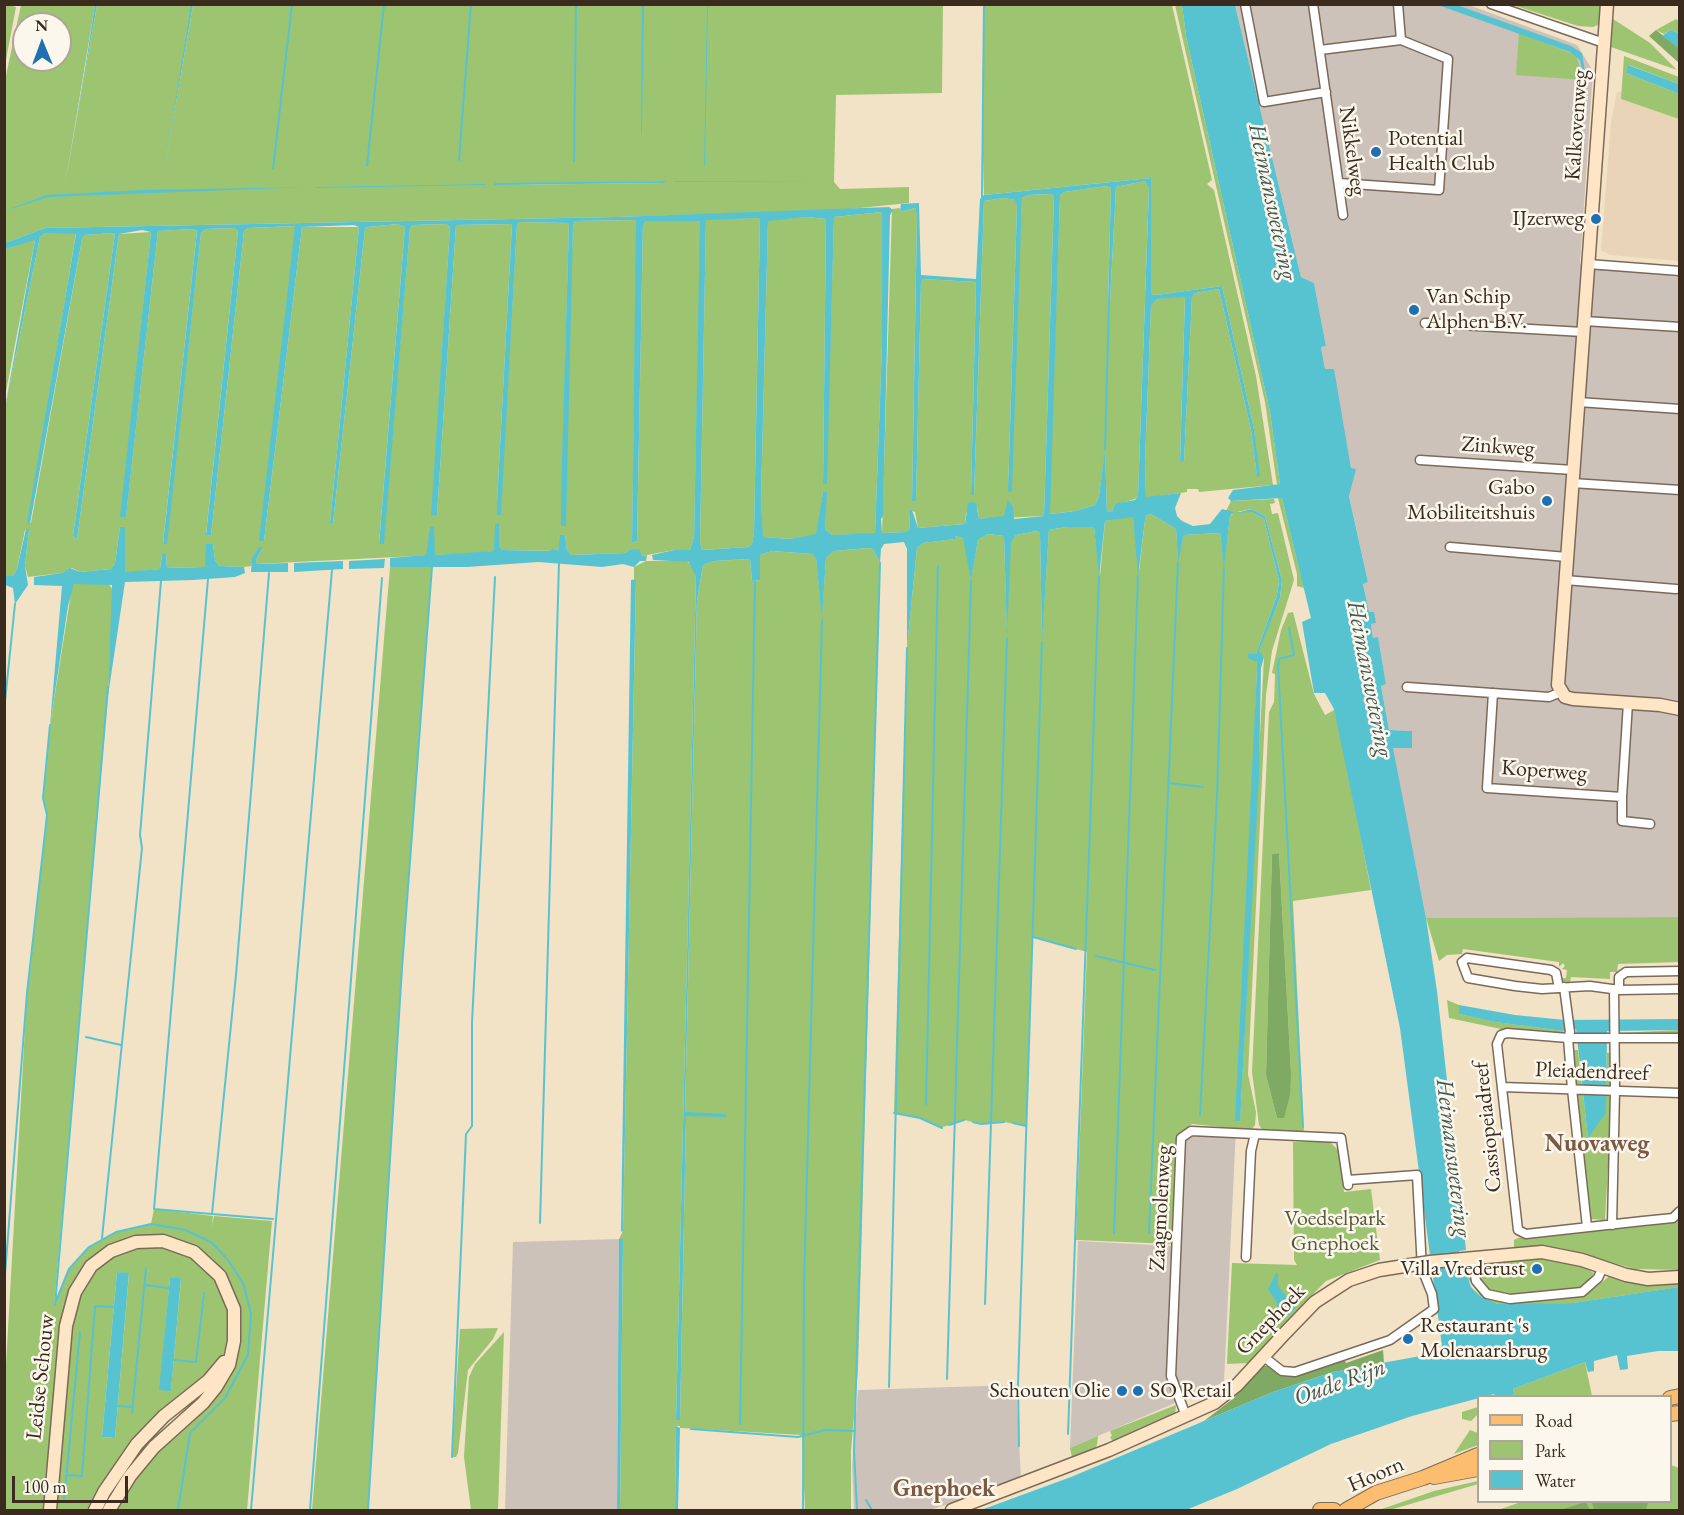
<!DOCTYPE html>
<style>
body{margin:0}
#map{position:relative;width:1684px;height:1515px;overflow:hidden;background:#f2e2c6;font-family:"EB Garamond",serif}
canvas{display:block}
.frame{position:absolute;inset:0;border:6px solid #3b2a1e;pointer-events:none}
.legend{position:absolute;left:1477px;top:1395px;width:195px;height:108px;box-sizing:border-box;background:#fbf7ec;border:2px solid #aea59a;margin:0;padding:8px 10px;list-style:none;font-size:18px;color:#3b2a1e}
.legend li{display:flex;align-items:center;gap:12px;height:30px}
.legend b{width:30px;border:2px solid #aea59a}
.north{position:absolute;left:12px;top:12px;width:60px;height:60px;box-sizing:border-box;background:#fbf7ec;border:2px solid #aea59a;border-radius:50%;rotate:359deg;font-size:16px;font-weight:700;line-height:24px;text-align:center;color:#3b2a1e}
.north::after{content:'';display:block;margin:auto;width:21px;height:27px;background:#1f6fb2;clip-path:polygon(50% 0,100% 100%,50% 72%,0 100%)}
.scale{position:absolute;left:12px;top:1476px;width:116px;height:27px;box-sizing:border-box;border:3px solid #3b2a1e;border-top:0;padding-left:8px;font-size:18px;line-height:21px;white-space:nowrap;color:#3b2a1e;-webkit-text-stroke:4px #fbf7ec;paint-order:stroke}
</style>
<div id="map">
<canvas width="1684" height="1515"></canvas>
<div class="frame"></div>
<ul class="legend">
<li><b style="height:8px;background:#fcbd6f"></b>Road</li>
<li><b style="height:16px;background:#9dc571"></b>Park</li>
<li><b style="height:16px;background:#57c3d0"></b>Water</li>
</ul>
<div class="north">N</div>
<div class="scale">100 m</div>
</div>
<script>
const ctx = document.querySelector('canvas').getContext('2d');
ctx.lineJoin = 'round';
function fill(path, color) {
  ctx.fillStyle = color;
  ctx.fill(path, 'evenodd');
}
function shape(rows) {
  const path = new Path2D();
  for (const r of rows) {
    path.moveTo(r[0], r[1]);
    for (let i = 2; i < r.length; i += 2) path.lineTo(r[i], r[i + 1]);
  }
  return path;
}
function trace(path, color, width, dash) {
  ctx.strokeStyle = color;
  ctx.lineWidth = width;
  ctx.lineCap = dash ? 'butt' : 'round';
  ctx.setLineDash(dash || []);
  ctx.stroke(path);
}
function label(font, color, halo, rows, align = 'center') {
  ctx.font = font + ' "EB Garamond",serif';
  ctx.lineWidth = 5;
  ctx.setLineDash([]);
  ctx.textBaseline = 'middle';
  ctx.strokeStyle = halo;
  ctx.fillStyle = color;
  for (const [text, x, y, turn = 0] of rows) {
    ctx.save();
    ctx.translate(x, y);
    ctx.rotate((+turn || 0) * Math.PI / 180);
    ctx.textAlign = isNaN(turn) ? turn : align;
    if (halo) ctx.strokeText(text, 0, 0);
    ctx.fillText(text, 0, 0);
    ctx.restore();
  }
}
fill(shape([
 [1627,91,1679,110,1679,261,1610,255,1601,250,1611,122,1617,92]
]), '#ead4b8');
fill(shape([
 [1235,5,1469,5,1577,45,1593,71,1580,264,1679,272,1679,917,1426,918,1392,747,1412,731,1389,730,1381,686,1386,684,1378,638,1373,638,1371,624,1375,623,1369,613,1363,583,1368,582,1349,495,1351,468,1345,436,1325,369,1321,347,1326,346,1314,283,1301,277],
 [1236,1128,1224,1382,1070,1448,1078,1241,1174,1246,1178,1138,1185,1129],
 [619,1239,617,1510,505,1510,513,1242],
 [1016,1385,1021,1479,930,1510,854,1510,852,1467,858,1390]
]), '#ccc2b9');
fill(shape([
 [5,4,16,7,5,65,4,5],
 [21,5,95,5,65,185,97,5,192,5,163,177,193,5,943,5,942,93,836,95,834,182,840,189,909,187,909,203,840,210,616,217,45,228,5,243,5,80],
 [24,24,60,24,60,60,24,60],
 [665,181,664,183,495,185],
 [984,5,1172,5,1212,180,1207,184,1214,190,1256,376,1273,485,1199,492,1198,489,1187,489,1187,492,1146,498,1145,462,1151,306,1157,299,1185,296,1180,461,1184,461,1192,297,1195,293,1219,289,1251,430,1257,476,1254,429,1222,286,1156,295,1151,294,1151,178,984,195,982,117],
 [1175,5,1182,5,1186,36,1270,412,1280,484,1277,485,1265,402],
 [1513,5,1601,5,1600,24,1593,27,1578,26],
 [1613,19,1650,43,1677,70,1611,47],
 [1676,19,1679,21,1679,33,1670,30,1664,34,1656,30],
 [1519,33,1576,55,1584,80,1516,75],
 [1624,56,1679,77,1679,84,1629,65,1626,73,1679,94,1679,119,1621,99],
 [1145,181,1149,187,1138,496,1135,499,1114,505,1112,512,1107,512,1105,452,1099,496,1095,505,1075,511,1049,514,1060,196,1064,192,1106,186,1111,188,1108,302,1110,302,1116,187],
 [1051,194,1054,197,1044,516,979,519,977,507,966,513,965,524,918,528,915,512,909,510,910,529,907,532,882,533,892,209,900,208,900,212,915,208,917,216,912,501,916,500,921,282,923,279,976,282,971,495,974,495,984,201,1004,198,1016,200,1017,206,1008,492,1022,198,1028,195],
 [882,212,882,345,875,534,832,535,825,529,826,492,823,492,817,535,790,539,762,537,761,500,768,220,807,217,826,219,823,484,826,484,834,217],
 [760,218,754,533,752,544,748,547,702,550,700,542,706,219],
 [696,219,700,221,700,265,694,537,690,550,674,550,642,556,629,550,625,553,571,555,567,550,565,535,561,535,558,551,503,550,499,546,499,523,494,551,476,553,257,564,256,560,263,547,259,548,251,566,244,567,219,566,215,560,213,544,206,544,206,567,167,568,166,554,162,554,160,569,125,573,125,527,120,527,115,563,111,569,80,572,72,568,62,573,28,577,25,566,29,530,25,530,17,569,13,576,5,576,5,408,40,237,46,233,76,233,28,523,31,523,35,501,82,239,83,235,115,233,73,536,77,539,119,234,151,232,121,517,126,516,158,231,193,229,197,231,163,543,166,544,201,233,204,229,235,228,238,231,206,534,211,535,244,231,248,228,296,226,260,541,264,541,302,227,359,227,330,523,333,523,365,229,367,227,397,224,405,227,379,543,383,544,410,228,413,225,446,224,450,227,432,515,437,515,456,225,512,224,497,502,497,515,500,515,517,225,519,222,569,223,561,525,573,226,575,221,637,220,632,543,637,541,643,225,644,221],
 [30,240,35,240,5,397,5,249],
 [1278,498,1282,498,1304,588,1297,586,1297,574],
 [1274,499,1275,503,1270,504,1272,514,1278,513,1294,580,1272,651,1266,695,1248,1074,1256,1112,1255,1125,1251,1130,1192,1124,1178,1134,1172,1244,1076,1240,1087,952,1033,937,1026,1126,1004,1122,981,1124,964,1120,940,1128,920,1118,894,1113,907,648,917,548,923,543,954,539,955,536,964,538,971,579,978,540,988,534,1004,536,1007,630,1010,542,1016,535,1037,531,1040,533,1042,636,1049,530,1066,527,1094,527,1100,576,1105,521,1133,516,1139,571,1145,520,1147,515,1151,514,1176,529,1178,558,1184,535,1220,533,1224,564,1230,516,1233,514,1226,511,1231,501],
 [1252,509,1265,516,1282,580,1280,598,1258,651,1264,657,1240,1121,1257,668,1257,662,1248,654,1256,654,1277,595,1279,581,1264,519,1252,512,1237,512],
 [868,548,873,549,880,563,858,1369,851,1451,851,1510,805,1510,802,1435,680,1428,680,1426,676,1426,675,1510,620,1510,623,1240,619,1239,623,1231,636,579,634,579,634,567,646,561,685,561,692,564,696,577,676,1420,680,1420,686,1116,726,1116,685,1113,697,601,703,565,714,561,750,559,752,581,760,580,760,555,772,551,812,554,816,557,822,615,826,558,834,551],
 [390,567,432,567,402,968,368,1510,312,1510],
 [108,583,113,590,108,696,54,1306,69,1269,89,1247,116,1232,151,1224,154,1209,213,1216,212,1226,214,1216,272,1221,247,1510,114,1510,135,1475,225,1378,238,1304,233,1290,220,1268,203,1253,186,1243,164,1237,86,1265,77,1276,66,1299,61,1327,45,1510,5,1510,5,1382,27,993,47,815,43,798,50,725,72,587,74,584],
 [1293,612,1314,694,1325,715,1336,709,1371,890,1293,901,1304,1133,1263,1131,1259,1125,1252,1072,1269,712,1274,702,1275,674,1272,673,1281,630,1288,613],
 [1279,853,1291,1072,1277,1118,1266,1075,1272,854],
 [1679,917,1679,962,1618,964,1617,972,1610,972,1610,979,1571,977,1570,983,1561,981,1561,978,1566,978,1567,970,1562,969,1565,966,1563,963,1559,967,1559,962,1463,949,1462,954,1447,955,1439,961,1426,918],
 [1447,1000,1459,1005,1459,1014,1496,1022,1564,1031,1561,1034,1501,1029,1449,1018],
 [1680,1030,1679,1035,1620,1036,1619,1033],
 [1571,1050,1578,1050,1582,1087,1575,1086],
 [1607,1053,1612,1053,1612,1088,1606,1088],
 [1575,1092,1583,1093,1588,1137,1606,1093,1612,1093,1605,1220,1590,1219],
 [1293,1142,1330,1142,1340,1152,1344,1192,1371,1189,1380,1260,1326,1281,1281,1327,1250,1363,1227,1364,1232,1263,1297,1265,1294,1260],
 [1679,1219,1679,1270,1635,1269,1560,1248,1514,1247,1514,1240,1518,1238,1678,1222],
 [160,1246,193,1257,220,1285,229,1315,229,1333,223,1356,219,1364,123,1454,103,1484,90,1510,54,1510,67,1344,78,1298,96,1269,114,1255,137,1247],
 [117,1272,129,1274,115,1438,102,1437],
 [170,1277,181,1279,171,1390,160,1390],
 [1535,1258,1578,1264,1594,1273,1582,1288,1517,1297,1489,1292,1478,1279,1476,1268,1492,1265,1492,1261],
 [1612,1274,1679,1283,1680,1287,1573,1303,1507,1305,1491,1303,1480,1296,1467,1277,1472,1276,1474,1282,1509,1301,1549,1300,1586,1295],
 [498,1328,493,1339,468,1370,458,1453,456,1457,452,1457,460,1329],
 [504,1332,498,1510,471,1510,464,1457,469,1377,475,1364],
 [1585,1362,1592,1396,1515,1396,1513,1389],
 [1176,1405,1175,1415,1113,1442,1110,1437,1112,1436,1110,1431],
 [1478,1407,1478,1414,1471,1421,1462,1419,1462,1412],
 [1470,1430,1478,1433,1478,1445,1454,1454],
 [1098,1436,1097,1445,1092,1453,1073,1462,1070,1448],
 [1671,1465,1679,1468,1679,1510,1498,1510,1521,1502,1670,1502],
 [1478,1481,1478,1484,1390,1510,1379,1510,1434,1491]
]), '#9dc571');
fill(shape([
 [1656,30,1679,48,1679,63,1649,36],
 [1279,853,1291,1072,1290,1095,1284,1118,1277,1118,1266,1075,1272,854],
 [1383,1350,1384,1363,1333,1372,1273,1392,1204,1421,1234,1398,1260,1366,1268,1366,1279,1374,1344,1358,1346,1363],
 [1586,1502,1590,1510,1560,1510,1585,1502],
 [1592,1502,1648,1502,1646,1510,1594,1510]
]), '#7eaa63');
fill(shape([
 [95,4,97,5,65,185,86,63],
 [644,4,642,133,641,134,642,5],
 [708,4,705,165,704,167,707,5],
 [191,5,193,5,163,177],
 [1182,5,1235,5,1301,277,1314,283,1326,346,1321,347,1325,369,1334,369,1351,468,1356,469,1349,496,1368,582,1363,584,1369,612,1374,612,1376,623,1371,624,1373,638,1378,637,1386,684,1381,686,1389,730,1412,731,1412,748,1393,748,1426,918,1437,991,1466,1250,1459,1251,1461,1272,1466,1272,1471,1287,1480,1296,1497,1304,1573,1303,1679,1287,1679,1351,1658,1351,1627,1356,1628,1369,1620,1370,1617,1355,1594,1361,1594,1371,1588,1372,1585,1362,1513,1389,1515,1396,1495,1396,1494,1394,1412,1416,1331,1444,1237,1489,1186,1510,981,1510,1071,1477,1273,1392,1333,1372,1426,1355,1437,1352,1442,1346,1400,1028,1334,709,1325,693,1314,693,1302,622,1311,618,1282,498,1231,501,1228,498,1233,490,1280,484,1270,412,1186,36],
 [1438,5,1457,5,1571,46,1582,53,1586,78,1584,80,1580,60,1570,52],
 [1670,30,1679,33,1679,48,1662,36],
 [1628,65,1679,84,1679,94,1626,73],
 [1151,178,1151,294,1156,295,1222,286,1254,429,1260,476,1257,477,1251,430,1219,289,1195,293,1192,297,1184,461,1180,462,1185,297,1157,299,1151,306,1145,462,1146,497,1181,493,1175,508,1177,516,1182,521,1193,526,1210,524,1222,509,1234,512,1230,516,1224,568,1220,533,1184,535,1178,562,1176,529,1151,514,1147,515,1145,520,1138,576,1133,517,1105,521,1099,577,1094,527,1066,527,1049,530,1042,642,1040,533,1037,531,1016,535,1011,542,1007,638,1004,536,988,534,978,540,971,581,963,538,955,536,955,539,923,543,917,548,907,648,907,549,904,542,884,544,881,549,880,563,873,549,868,548,834,551,826,558,822,620,816,558,812,554,772,551,760,555,760,580,752,581,750,559,714,561,703,565,697,601,685,1112,726,1114,726,1117,686,1116,680,1420,676,1420,696,577,689,562,653,560,652,555,674,550,690,550,694,537,700,221,645,221,643,225,637,541,632,543,636,220,575,221,573,226,566,526,561,526,561,494,569,223,519,222,517,225,501,515,497,515,497,502,512,224,456,225,437,515,431,516,450,227,446,224,413,225,410,228,384,544,379,544,405,227,397,224,367,227,365,229,333,523,330,523,359,227,354,225,302,227,264,541,259,541,295,226,248,228,244,231,211,535,206,535,238,231,235,228,205,229,201,233,167,544,163,544,197,231,193,229,158,231,126,517,120,517,151,232,142,230,119,234,77,539,73,536,115,233,84,235,82,239,30,524,27,523,76,234,46,233,40,237,5,408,35,240,5,249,5,243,45,228,616,217,889,207,893,210,890,215,883,516,881,519,882,533,906,532,910,529,909,510,912,510,918,528,965,524,968,503,972,502,976,503,979,519,1004,516,1008,500,1013,507,1014,519,1044,516,1054,197,1051,194,1028,195,1022,198,1012,491,1008,492,1017,206,1015,200,1004,198,984,201,974,495,971,495,976,282,923,279,921,282,916,501,912,501,917,216,915,208,900,212,901,204,919,203,921,275,976,279,980,199,984,195],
 [1145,181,1149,188,1138,496,1135,500,1118,503,1114,505,1112,512,1107,512,1105,449,1099,496,1095,505,1075,511,1050,514,1060,196,1064,192,1106,186,1111,188,1108,302,1110,302,1116,187],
 [882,212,882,345,875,533,832,535,825,529,827,492,823,492,816,534,790,539,763,537,761,500,768,221,807,217,826,219,823,484,827,484,834,217],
 [760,218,754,533,752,544,748,547,702,550,700,542,706,220],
 [666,181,664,183,494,185,495,183],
 [675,181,834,182,673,182],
 [486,184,485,185,316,188,318,187],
 [309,187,49,197,5,211,46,195,143,190],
 [1252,509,1265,516,1282,580,1280,598,1259,651,1264,657,1261,668,1259,777,1240,1121,1235,1121,1257,668,1257,662,1248,658,1248,654,1256,654,1277,595,1279,581,1264,519,1252,512,1236,513],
 [499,523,499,546,503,550,549,551,553,549,558,551,560,535,565,535,567,550,571,555,625,553,629,550,639,549,642,556,647,555,646,561,640,561,634,567,623,564,602,567,538,562,467,567,390,567,390,558,426,555,430,527,434,526,435,555,494,551,495,524],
 [120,527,125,527,125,572,160,569,162,554,166,554,167,568,205,567,206,544,213,544,215,560,219,566,244,567,245,573,235,577,193,580,125,582,108,696,112,585,74,584,68,606,50,725,62,586,34,585,34,577,62,573,70,568,80,572,111,569,115,563],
 [26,529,29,530,25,566,28,585,15,604,13,588,5,585,5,576,13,576,17,569],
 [259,547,263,547,256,560,257,564,288,563,288,572,251,572,252,558],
 [385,559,384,568,349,569,349,561],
 [343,561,343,569,294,572,294,563],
 [636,579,623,1231,621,1232,631,580],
 [1459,1005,1515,1015,1565,1020,1679,1019,1679,1030,1607,1031,1606,1113,1588,1138,1576,1029,1566,1028,1564,1031,1495,1022,1459,1014],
 [619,1239,623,1239,620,1510,617,1510],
 [117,1272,129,1273,115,1438,102,1437],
 [1276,1273,1278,1274,1278,1286,1296,1308,1285,1318,1275,1322,1266,1335,1261,1323,1277,1311,1277,1303,1268,1289],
 [170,1277,181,1278,171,1391,159,1390],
 [676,1426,680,1428,678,1510,675,1510]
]), '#57c3d0');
trace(shape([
 [459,160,471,4],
 [574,161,576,4],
 [367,166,384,4],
 [273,169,292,4],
 [982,197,984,4],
 [1105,449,1109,302],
 [208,579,154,1209,212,1214,236,975,269,573],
 [1289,628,1294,655,1279,659,1278,666,1303,1127],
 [4,711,15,604],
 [1169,783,1203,787],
 [1033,937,1076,949],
 [1096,956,1155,970],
 [86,1037,121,1045],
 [926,1104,938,566],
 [894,1113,920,1118,942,1128],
 [1200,1115,1217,796,1224,568],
 [973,1122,981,1124,1004,1122],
 [1013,1123,1026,1126],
 [949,1125,964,1120],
 [212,1214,273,1219],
 [540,1223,559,563],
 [1114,1233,1138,576],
 [1149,1233,1178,562],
 [102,1238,142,848,140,835,161,581],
 [145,1285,169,1288],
 [4,1287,27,993,47,815,43,798,50,725],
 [56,1301,69,1269,89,1247,116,1232,151,1224,185,1230,211,1242,228,1260,243,1283,251,1313,248,1355,225,1398,190,1433,178,1510],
 [985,1304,1007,638],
 [55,1305,108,687],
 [174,1360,196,1362,204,1293],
 [947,1379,971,581],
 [889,1387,907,648],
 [118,1406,133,1407],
 [132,1413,146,1268],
 [740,1424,755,581],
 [691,1429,798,1437,825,1430,855,1431],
 [1068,1434,1099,577],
 [1019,1446,1018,1384,1042,642],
 [452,1457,466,1134,472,1126,472,1022,495,577],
 [67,1475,82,1476,95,1306,114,1307],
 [866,1500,872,1510],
 [64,1501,80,1332],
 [251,1510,332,570],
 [310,1510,382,578],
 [368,1510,402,968,432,567],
 [803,1510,804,1284,822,620],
 [857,1510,854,1451,880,563]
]), '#57c3d0', 2);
const street = shape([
 [1245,4,1264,102,1326,92],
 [1313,4,1343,215],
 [1491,4,1604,43],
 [1320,50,1401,40],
 [1339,183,1439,190,1448,59,1401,40,1398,4],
 [1588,264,1680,271],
 [1584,321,1680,327],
 [1425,323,1583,332],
 [1578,402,1680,409],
 [1420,460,1573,470],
 [1572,483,1680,490],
 [1450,547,1567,557],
 [1565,580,1676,589],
 [1407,687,1549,697,1561,692],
 [1493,693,1487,788,1622,797,1628,703],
 [1622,797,1622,821,1650,824],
 [1564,987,1570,1032,1568,1038,1572,1089,1587,1227],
 [1559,988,1556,973,1551,970,1467,958,1462,962,1468,978,1515,986,1542,989,1559,988,1572,987,1590,986,1619,990,1680,989],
 [1619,990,1619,977,1626,972,1680,971],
 [1680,1038,1568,1038,1507,1033,1501,1035,1497,1044,1518,1230,1526,1234,1643,1221,1673,1218,1680,1211],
 [1502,1087,1680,1093],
 [1612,1225,1615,1091,1614,989],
 [1246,1257,1251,1151,1255,1134],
 [1473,1265,1476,1281,1487,1294,1510,1299,1582,1292,1598,1278,1603,1267],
 [1264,1357,1282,1371,1295,1372,1390,1340,1434,1309,1432,1294,1422,1269,1417,1175,1348,1180],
 [1186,1416,1171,1376,1181,1138,1191,1131,1341,1138,1348,1185]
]);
const secondary = shape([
 [1607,4,1558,685,1565,697,1573,699,1660,705,1680,709],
 [1430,1262,1542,1252,1582,1260,1626,1275,1648,1279,1680,1277],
 [50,1510,66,1326,75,1292,91,1266,111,1251,136,1242,163,1241,194,1252,220,1276,234,1309,234,1341,229,1365,216,1387,203,1403,154,1447,130,1476,109,1510],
 [95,1510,104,1492,137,1444,164,1416,208,1381,224,1362],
 [952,1510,1109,1450,1214,1403,1237,1385,1286,1332]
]);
const primary = shape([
 [1670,1398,1680,1396],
 [1670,1414,1680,1413],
 [1434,1477,1478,1469],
 [1320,1510,1334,1510],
 [1346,1510,1376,1493,1423,1478,1478,1455]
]);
trace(street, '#7b6a59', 11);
trace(secondary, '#7b6a59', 15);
trace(primary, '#7b6a59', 16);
trace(street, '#fff', 8);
trace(secondary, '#fee5c5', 12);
trace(primary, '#fcbd6f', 14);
const secondaryBridge = shape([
 [1286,1332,1315,1302,1349,1280,1379,1270,1430,1262]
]);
trace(secondaryBridge, '#7b6a59', 15, []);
trace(secondaryBridge, '#fee5c5', 12);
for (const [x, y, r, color] of [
 [1376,152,6,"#1f6fb2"],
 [1596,219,6,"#1f6fb2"],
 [1414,310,6,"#1f6fb2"],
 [1547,501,6,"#1f6fb2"],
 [1537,1269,6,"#1f6fb2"],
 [1408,1339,6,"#1f6fb2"],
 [1122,1391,6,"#1f6fb2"],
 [1138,1391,6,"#1f6fb2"]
]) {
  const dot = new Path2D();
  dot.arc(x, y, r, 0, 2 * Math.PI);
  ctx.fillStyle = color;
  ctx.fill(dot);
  trace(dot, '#fbf7ec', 2);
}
label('22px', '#3b2a1e', '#fbf7ec', [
 ["Kalkovenweg",1577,125,-86],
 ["Nikkelweg",1352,151,82],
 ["Zinkweg",1498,447,4],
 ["Koperweg",1544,771,4],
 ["Pleiadendreef",1592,1072,2],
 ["Cassiopeiadreef",1488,1127,-96],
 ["Zaagmolenweg",1161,1208,-87],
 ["Gnephoek",1271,1320,-46],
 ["Leidse Schouw",41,1377,-84],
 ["Hoorn",1376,1475,-23]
]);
label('22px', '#3b2a1e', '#fbf7ec', [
 ["Potential",1388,139],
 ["Health Club",1388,164],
 ["IJzerweg",1584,219,"right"],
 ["Van Schip",1426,297],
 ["Alphen B.V.",1426,322],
 ["Gabo",1535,488,"right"],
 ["Mobiliteitshuis",1535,513,"right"],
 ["Villa Vrederust",1525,1269,"right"],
 ["Restaurant 's",1420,1326],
 ["Molenaarsbrug",1420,1351],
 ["Schouten Olie",1110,1391,"right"],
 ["SO Retail",1150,1391]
], 'left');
label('22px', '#585837', '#fbf7ec', [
 ["Voedselpark",1335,1219],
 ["Gnephoek",1335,1244]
]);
label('italic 24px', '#435853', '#fbf7ec', [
 ["Heimanswetering",1272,202,78],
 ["Heimanswetering",1369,679,79],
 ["Heimanswetering",1453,1158,83],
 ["Oude Rijn",1340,1383,-20]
]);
label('bold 24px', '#7b5944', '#fbf7ec', [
 ["Nuovaweg",1597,1144],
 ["Gnephoek",944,1489]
]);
</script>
